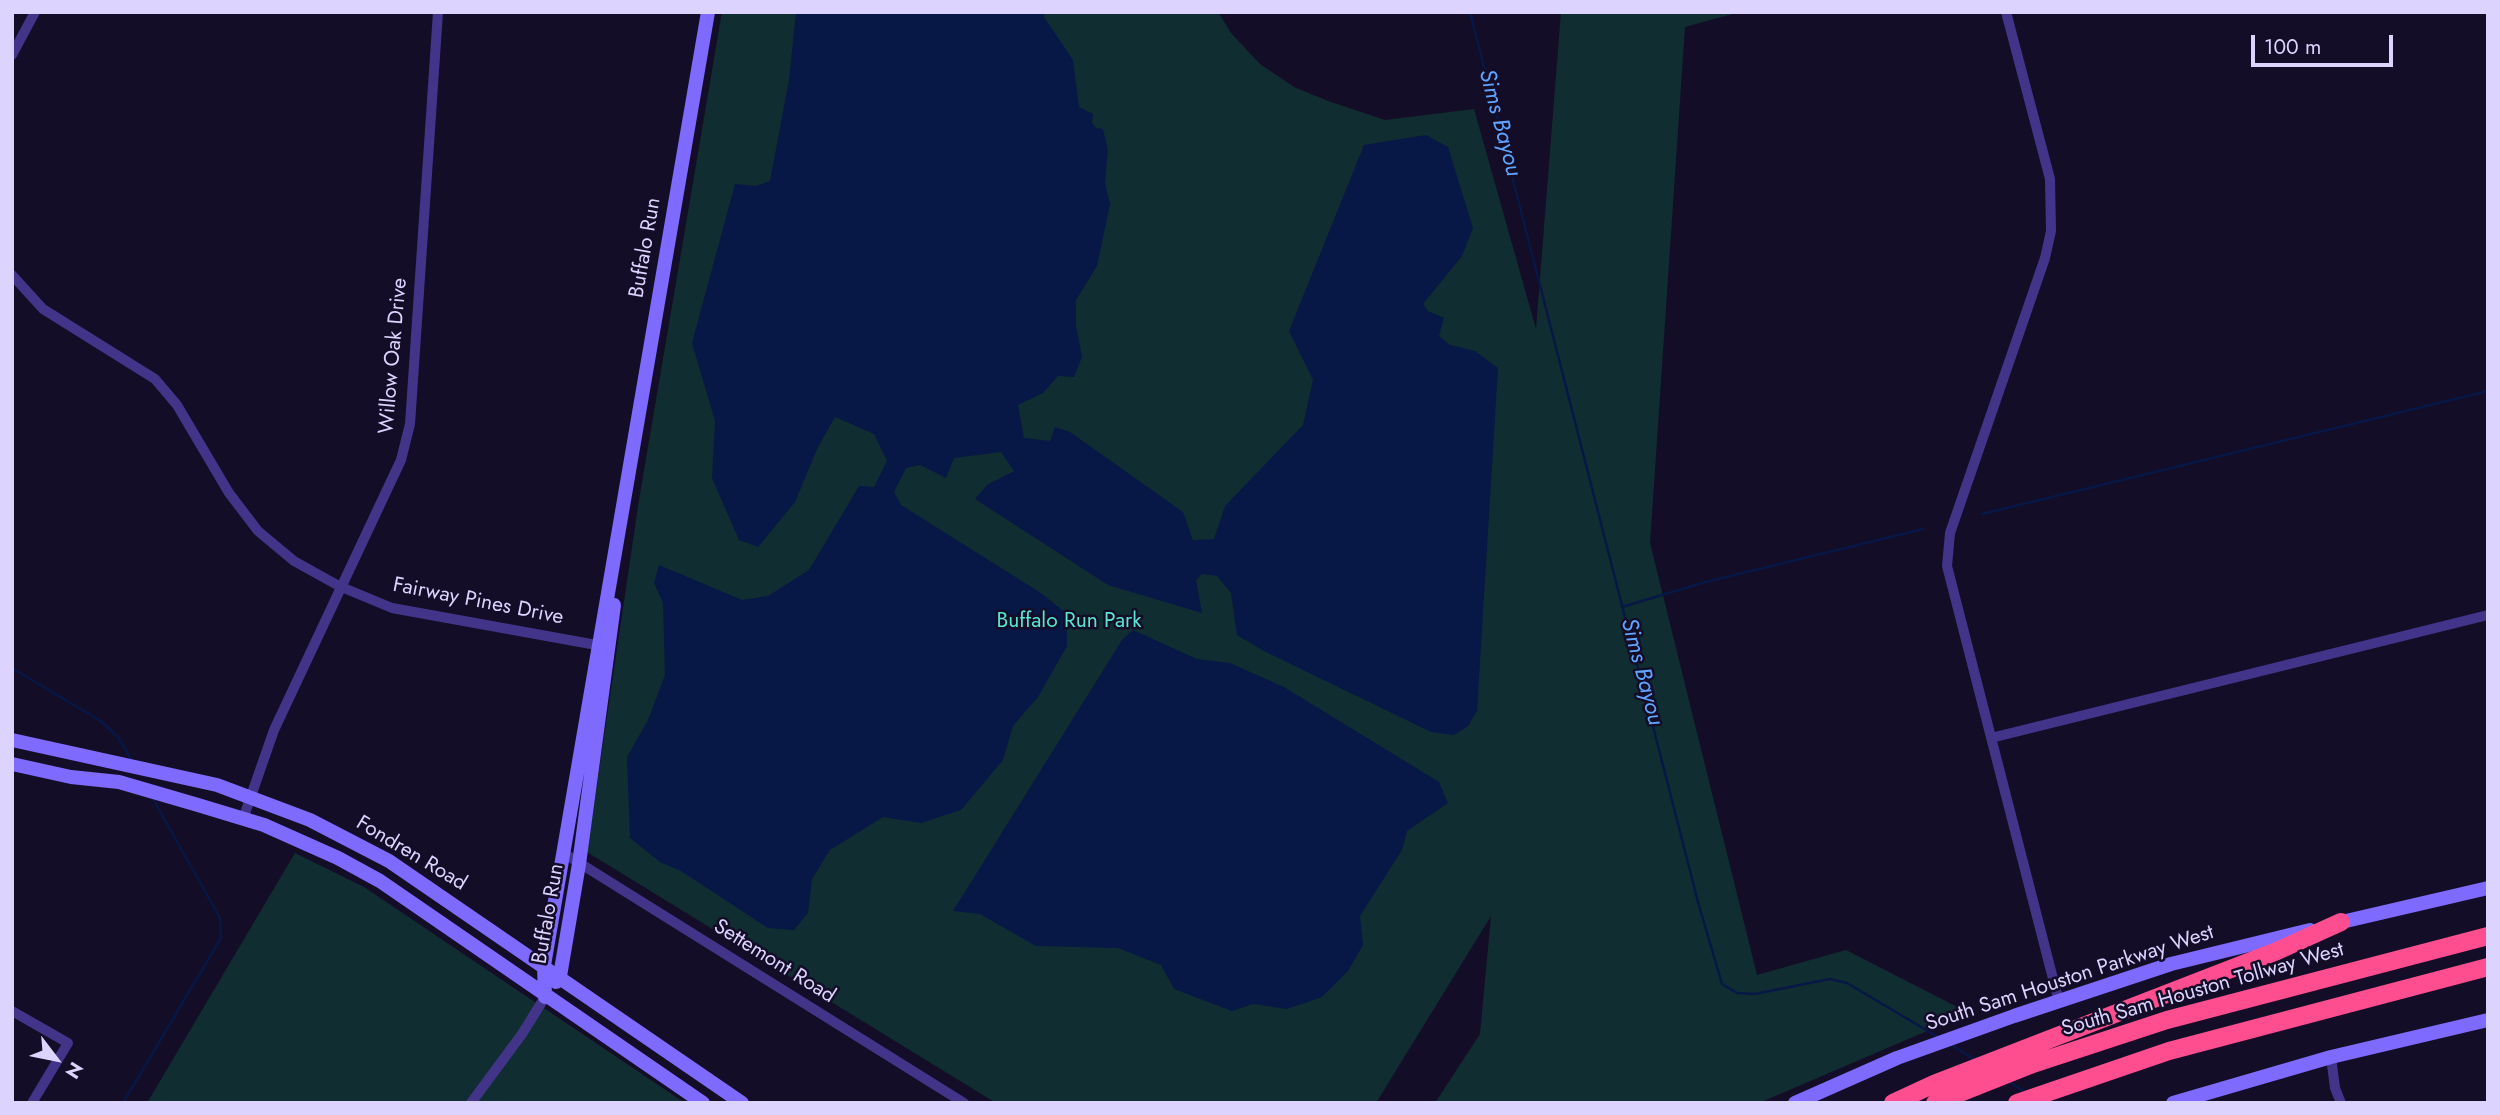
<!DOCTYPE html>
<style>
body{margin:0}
#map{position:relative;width:2500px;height:1115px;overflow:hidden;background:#140d27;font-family:Jost,sans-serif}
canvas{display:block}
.frame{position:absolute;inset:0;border:14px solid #ddd3ff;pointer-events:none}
.north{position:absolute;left:21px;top:1024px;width:70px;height:70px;-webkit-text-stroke:5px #140d27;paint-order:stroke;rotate:122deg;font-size:19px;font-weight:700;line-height:28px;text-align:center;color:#ddd3ff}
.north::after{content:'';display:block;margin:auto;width:24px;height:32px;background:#ddd3ff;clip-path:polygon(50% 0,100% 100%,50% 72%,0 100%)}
.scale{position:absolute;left:2251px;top:35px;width:142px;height:32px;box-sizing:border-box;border:4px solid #ddd3ff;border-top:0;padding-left:9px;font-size:21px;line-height:24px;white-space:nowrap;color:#ddd3ff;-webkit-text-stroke:5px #140d27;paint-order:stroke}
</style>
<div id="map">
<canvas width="2500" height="1115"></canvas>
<div class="frame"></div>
<div class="north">N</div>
<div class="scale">100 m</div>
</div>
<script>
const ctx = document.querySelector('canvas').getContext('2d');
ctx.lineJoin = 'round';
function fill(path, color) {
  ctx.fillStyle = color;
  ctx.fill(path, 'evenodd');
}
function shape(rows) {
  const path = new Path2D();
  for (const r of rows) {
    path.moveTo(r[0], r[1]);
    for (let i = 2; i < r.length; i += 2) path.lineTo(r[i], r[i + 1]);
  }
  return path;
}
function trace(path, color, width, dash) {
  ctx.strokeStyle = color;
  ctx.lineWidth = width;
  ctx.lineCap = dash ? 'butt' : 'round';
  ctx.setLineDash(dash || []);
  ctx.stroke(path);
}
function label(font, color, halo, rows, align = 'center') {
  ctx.font = font + ' Jost,sans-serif';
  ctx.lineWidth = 5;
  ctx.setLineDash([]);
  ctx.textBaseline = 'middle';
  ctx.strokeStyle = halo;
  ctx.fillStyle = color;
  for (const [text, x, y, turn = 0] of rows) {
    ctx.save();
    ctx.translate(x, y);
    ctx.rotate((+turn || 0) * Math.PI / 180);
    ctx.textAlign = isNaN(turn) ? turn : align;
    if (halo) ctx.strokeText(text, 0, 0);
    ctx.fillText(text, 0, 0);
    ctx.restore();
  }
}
fill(shape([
 [722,12,1218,12,1231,33,1260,64,1294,87,1328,101,1385,120,1474,109,1536,329,1561,12,1740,12,1685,27,1650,543,1757,975,1846,950,1969,1013,1759,1103,1435,1103,1480,1034,1491,916,1376,1103,996,1103,587,852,639,500],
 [295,853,364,887,685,1103,147,1103]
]), '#102e31');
fill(shape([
 [796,12,1045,12,1044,17,1073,60,1079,107,1093,114,1092,123,1096,128,1103,129,1108,150,1105,183,1110,204,1097,266,1076,300,1076,326,1082,357,1074,377,1058,376,1043,393,1018,405,1024,438,1050,441,1055,427,1070,432,1183,512,1193,540,1214,539,1225,506,1303,425,1313,380,1289,331,1364,145,1426,135,1448,147,1473,228,1462,256,1423,304,1428,311,1444,318,1439,336,1450,345,1475,351,1498,368,1477,711,1468,726,1454,735,1431,732,1264,651,1237,635,1231,593,1217,576,1202,574,1196,580,1202,613,1108,585,975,499,987,485,1014,471,1001,452,954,458,946,478,920,465,906,468,894,492,901,505,1041,593,1067,614,1067,646,1038,697,1013,726,1003,760,961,810,921,823,883,817,830,850,812,879,808,913,794,930,768,928,681,871,660,862,630,838,627,757,648,720,665,675,663,603,654,583,659,565,742,600,768,596,809,570,859,486,874,487,887,461,874,434,835,417,818,447,795,502,758,547,739,540,712,478,715,421,692,343,735,184,756,186,770,181,789,80],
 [1133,630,1197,659,1230,663,1284,687,1439,782,1448,803,1407,831,1402,850,1360,916,1363,945,1348,971,1322,997,1287,1009,1253,1004,1232,1011,1174,989,1161,965,1118,948,1036,946,980,914,953,911,1122,640]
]), '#071746');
trace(shape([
 [1470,12,1698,902,1722,984,1737,993,1755,994,1830,979,1847,983,1938,1037],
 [1982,514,2488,391],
 [1622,607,1702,583,1923,529],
 [12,668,101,721,118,737,132,761],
 [1950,1044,1974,1059],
 [2009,1082,2027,1093],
 [123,1103,221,938,220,918,152,797]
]), '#071746', 2.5);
trace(shape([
 [2006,12,2050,179,2051,231,2045,258,1950,533,1947,566,2059,1002],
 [12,55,35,12],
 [12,275,43,309,155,379,177,405,229,493,258,531,294,561,339,586,392,608,602,646],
 [1991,738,2488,615],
 [243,819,274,730,401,460,410,424,438,12],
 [565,854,964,1103],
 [12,1011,68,1043,32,1103],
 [2331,1057,2335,1088,2341,1103],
 [471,1103,522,1034,545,997]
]), '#423589', 10);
trace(shape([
 [12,740,217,785,310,820,389,861,742,1103],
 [12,764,71,777,119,782,198,805,264,825,338,858,380,881,703,1103],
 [2333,924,2488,888],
 [556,982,560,976,579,864,614,605],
 [545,997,544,965,708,12],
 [1795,1103,1897,1058,2014,1016,2171,964,2310,930],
 [2173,1103,2331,1057,2488,1020]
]), '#7e6aff', 14);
trace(shape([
 [1893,1103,1934,1084,2277,951,2341,922],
 [1935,1103,2033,1064,2167,1020,2488,936],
 [2017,1103,2169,1051,2488,967]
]), '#ff4e8f', 18);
label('21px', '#ddd3ff', '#140d27', [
 ["Buffalo Run",646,248,-80],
 ["Willow Oak Drive",394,356,-85],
 ["Fairway Pines Drive",478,602,11],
 ["Fondren Road",411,854,31],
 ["Buffalo Run",549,914,-80],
 ["Settemont Road",774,962,32],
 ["South Sam Houston Parkway West",2070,979,-18],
 ["South Sam Houston Tollway West",2203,990,-16]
]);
label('21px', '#57e7d3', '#140d27', [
 ["Buffalo Run Park",1069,622]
]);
label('italic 23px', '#61a4ff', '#140d27', [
 ["Sims Bayou",1499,123,75],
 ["Sims Bayou",1641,672,75]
]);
</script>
